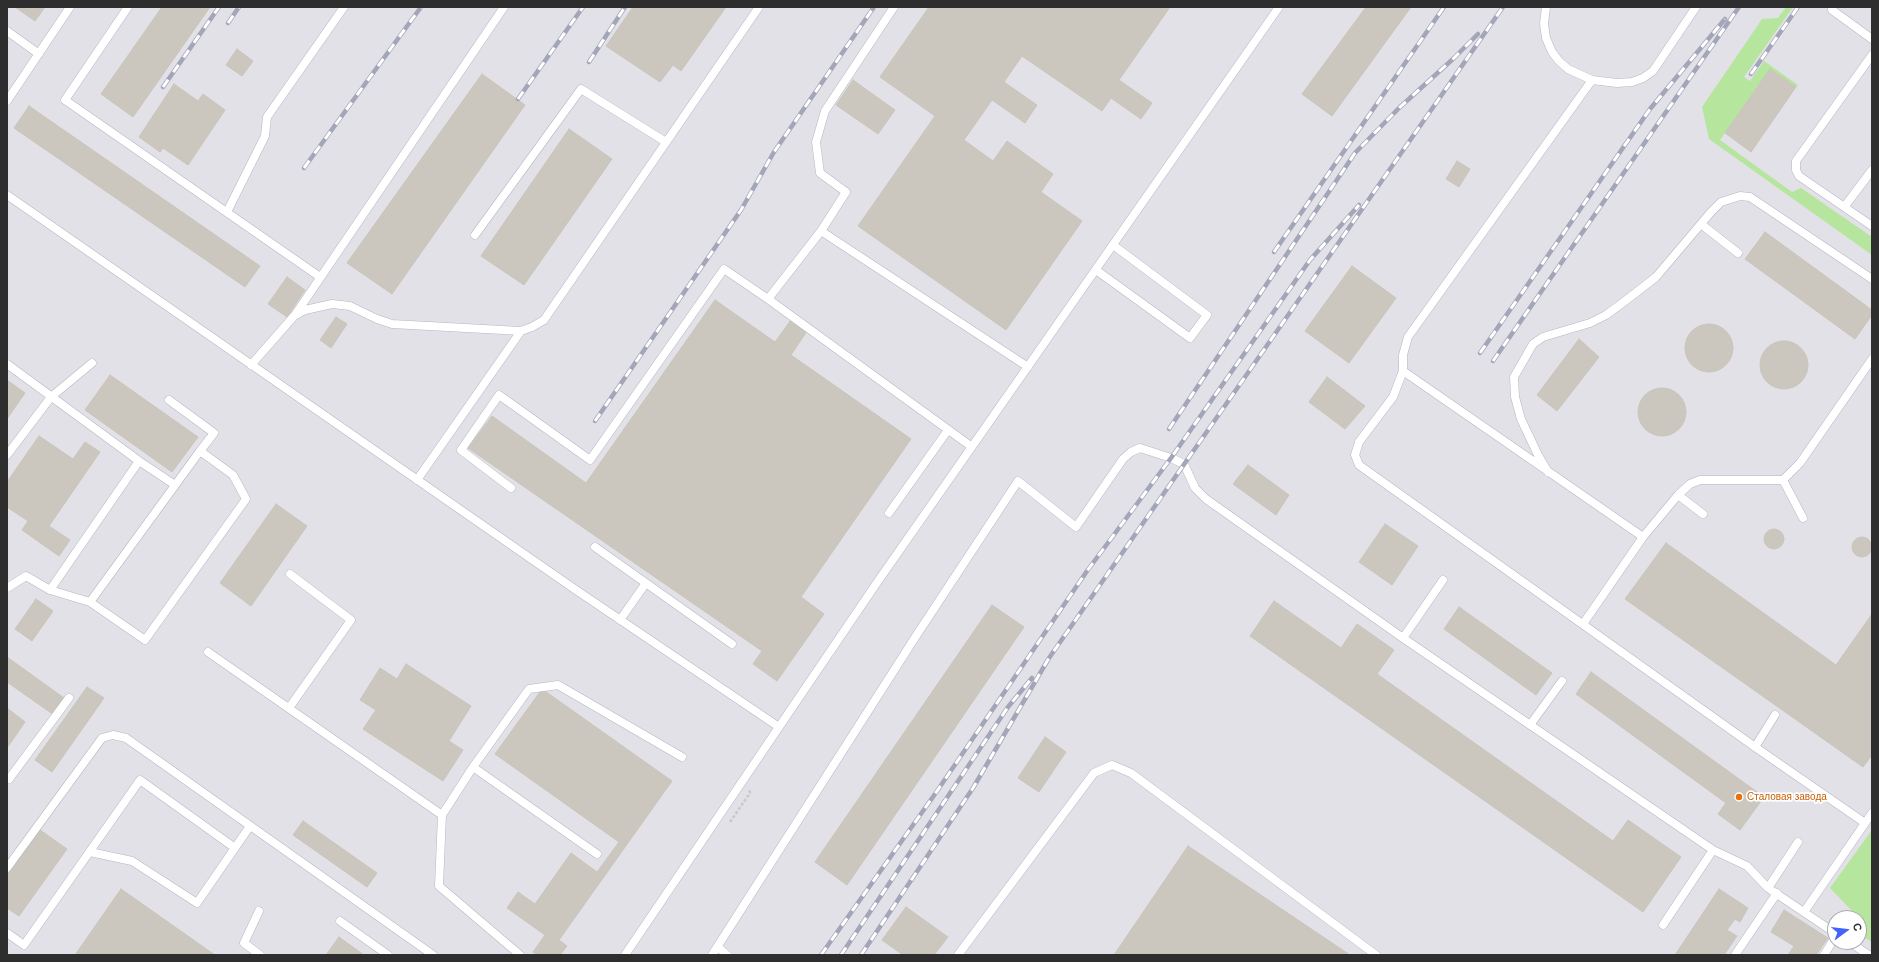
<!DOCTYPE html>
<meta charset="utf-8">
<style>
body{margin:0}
#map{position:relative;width:1879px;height:962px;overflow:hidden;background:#efe9e1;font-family:Helvetica,sans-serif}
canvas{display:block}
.frame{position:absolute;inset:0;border:8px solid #2e2e2e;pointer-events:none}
.north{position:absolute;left:1827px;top:910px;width:40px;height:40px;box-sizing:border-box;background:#fff;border:1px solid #ababab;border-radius:50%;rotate:75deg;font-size:11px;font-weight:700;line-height:16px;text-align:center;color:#2e2e2e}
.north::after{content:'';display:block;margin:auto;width:14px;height:18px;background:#4264fb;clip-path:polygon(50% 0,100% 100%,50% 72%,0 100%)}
</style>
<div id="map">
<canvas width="1879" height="962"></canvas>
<div class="frame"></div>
<div class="north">С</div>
</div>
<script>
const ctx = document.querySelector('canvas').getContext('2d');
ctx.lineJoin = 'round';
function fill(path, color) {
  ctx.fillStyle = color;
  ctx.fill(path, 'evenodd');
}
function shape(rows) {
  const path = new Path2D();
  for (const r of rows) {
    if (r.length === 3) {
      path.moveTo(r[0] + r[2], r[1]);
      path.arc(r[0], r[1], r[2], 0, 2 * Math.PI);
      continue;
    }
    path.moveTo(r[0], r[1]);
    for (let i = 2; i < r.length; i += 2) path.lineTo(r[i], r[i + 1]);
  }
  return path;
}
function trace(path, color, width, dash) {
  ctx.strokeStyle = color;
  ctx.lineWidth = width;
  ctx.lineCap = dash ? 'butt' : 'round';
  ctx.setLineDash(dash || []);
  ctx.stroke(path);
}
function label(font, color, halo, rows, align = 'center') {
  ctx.font = font + ' Helvetica,sans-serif';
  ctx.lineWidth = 3.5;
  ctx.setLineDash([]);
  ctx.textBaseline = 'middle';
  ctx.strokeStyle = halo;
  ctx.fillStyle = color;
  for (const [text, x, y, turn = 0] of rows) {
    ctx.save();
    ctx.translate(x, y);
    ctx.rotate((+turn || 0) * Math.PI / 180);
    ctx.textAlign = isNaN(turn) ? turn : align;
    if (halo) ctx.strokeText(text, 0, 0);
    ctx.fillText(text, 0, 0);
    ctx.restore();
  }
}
fill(shape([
 [7,7,1872,7,1872,955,7,955],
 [1835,918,1859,918,1859,942,1835,942]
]), '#e3e1e8');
fill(shape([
 [1786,7,1793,7,1744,77,1750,81,1764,61,1798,85,1796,87,1770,69,1720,140,1792,192,1801,188,1872,237,1872,255,1709,139,1702,107,1762,19,1778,18],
 [1872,830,1872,942,1865,938,1859,918,1830,888]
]), '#b6e59e');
const building = shape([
 [15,7,45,7,35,21,15,7],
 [162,7,210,7,133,117,101,94,162,7],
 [633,7,726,7,681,71,673,65,660,82,606,46,633,7],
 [929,7,1170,7,1119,80,1152,103,1141,119,1111,98,1102,111,1022,56,1004,82,1037,105,1025,123,992,100,964,140,993,161,1007,141,1053,174,1041,192,1082,221,1006,330,858,226,935,116,880,77,929,7],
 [1366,7,1411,7,1332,116,1302,94,1366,7],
 [237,49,253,61,242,76,226,65,237,49],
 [1770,69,1796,87,1751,152,1725,133,1770,69],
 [482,74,525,105,392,294,347,263,482,74],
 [853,80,895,110,878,134,836,105,853,80],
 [174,84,198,101,203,94,225,110,188,165,163,148,160,152,139,137,174,84],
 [29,106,260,266,245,287,14,128,29,106],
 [569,129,612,159,524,285,481,256,569,129],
 [1457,161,1470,169,1459,187,1446,179,1457,161],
 [1765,232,1872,310,1872,315,1855,339,1745,259,1765,232],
 [1352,266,1396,298,1349,363,1305,331,1352,266],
 [287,277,305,290,287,317,268,304,287,277],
 [715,300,775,342,791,320,807,331,791,355,911,439,801,597,824,614,777,681,753,664,762,651,468,448,492,416,586,483,715,300],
 [336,317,347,324,331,348,320,340,336,317],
 [1709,348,24],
 [1579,339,1599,357,1557,411,1537,395,1579,339],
 [1784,365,24],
 [110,375,198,437,172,472,85,410,110,375],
 [1327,377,1365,406,1345,429,1309,402,1327,377],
 [7,380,25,393,7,419,7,380],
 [1662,412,24],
 [39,436,73,459,85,442,100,452,49,526,70,540,59,556,22,530,28,521,7,507,7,482,39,436],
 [1248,465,1289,495,1276,515,1233,484,1248,465],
 [276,504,307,526,251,606,220,583,276,504],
 [1385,524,1418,546,1392,585,1359,562,1385,524],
 [1774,539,10],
 [1862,547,10],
 [1666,543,1836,665,1872,614,1872,755,1863,767,1625,599,1666,543],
 [36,599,53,611,32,641,15,629,36,599],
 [1274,601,1341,648,1357,624,1394,650,1377,674,1613,841,1628,820,1681,857,1643,912,1250,636,1274,601],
 [992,605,1024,627,847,885,815,862,992,605],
 [1459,607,1552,673,1536,695,1444,629,1459,607],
 [7,657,64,698,54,715,7,682,7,657],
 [406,664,471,706,449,741,463,750,443,781,363,729,376,710,360,700,380,668,397,679,406,664],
 [1591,672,1764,797,1740,830,1718,814,1726,803,1576,694,1591,672],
 [87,687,104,698,52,772,35,760,87,687],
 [542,689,672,781,559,940,567,946,560,955,538,955,533,952,545,935,507,908,518,892,535,904,571,853,597,872,619,842,495,754,542,689],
 [7,708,25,722,7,748,7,708],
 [1045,737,1066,752,1039,792,1018,778,1045,737],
 [303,821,377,873,367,887,293,835,303,821],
 [40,830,67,849,19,916,7,908,7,875,40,830],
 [1188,846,1350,955,1114,955,1188,846],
 [121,889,212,953,215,955,75,955,121,889],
 [1719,889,1748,908,1740,922,1735,919,1727,930,1737,936,1724,955,1675,955,1719,889],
 [906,907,948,937,934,955,903,955,882,940,906,907],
 [1784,910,1828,938,1816,955,1788,955,1794,946,1771,932,1784,910],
 [339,937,364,955,326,955,339,937]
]);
fill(building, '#cbc7bf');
trace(building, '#cbc5ba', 1);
const lane = shape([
 [128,7,65,100,320,277],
 [894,7,825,111,816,142,820,173,846,192,821,231,1028,367],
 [1546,7,1544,24,1546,38,1552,52,1559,61,1568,69,1592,80,1617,83,1632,82,1643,78,1653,71,1696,7],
 [1832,7,1832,10,1872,39],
 [7,31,39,54],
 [1872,55,1796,161,1796,170,1799,176,1872,226],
 [1592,80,1408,337,1403,355,1403,371,1393,397,1359,442,1355,455,1359,465,1755,747,1865,823],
 [7,101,70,7],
 [7,195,576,590,779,727,625,955],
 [1845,206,1872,170],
 [227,212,265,136,267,117,344,7],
 [1701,224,1738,253],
 [475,235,581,89,666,142],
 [1096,270,1190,338,1207,315,1113,245],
 [768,299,972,447],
 [295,315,504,7],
 [7,364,139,461],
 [251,365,294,316,305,310,332,304,350,306,377,319,392,324,521,331,532,327,544,320,759,7],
 [1403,371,1643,537,1583,624],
 [169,400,214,433,200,451,90,602,145,640,246,499,233,475,200,451],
 [7,455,51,397,92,363],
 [1548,472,1538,455,1521,419,1515,397,1514,377,1533,344,1543,337,1590,323,1606,315,1625,301,1656,277,1711,212,1721,202,1740,196,1750,197,1872,279],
 [417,480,521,331],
 [1783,480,1800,463,1872,359],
 [511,488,461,450,499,395,590,460,724,269,768,299,821,231],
 [1678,495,1703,514],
 [889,513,948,430],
 [1643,537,1678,495,1690,484,1700,480,1783,480,1803,518],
 [595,547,732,644],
 [7,588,26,576,50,590,139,461,175,485],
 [50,590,90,602],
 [620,620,646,583],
 [1403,638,1443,580],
 [208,652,442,815],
 [289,708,351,620,290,574],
 [1530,725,1562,681],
 [779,727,876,584,1279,7],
 [1755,747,1775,715],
 [473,767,597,854],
 [9,779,69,698],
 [90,852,132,861,197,903,250,826],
 [7,868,102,738,113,735,126,738,433,955],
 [1768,888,1798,842],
 [259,911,244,943,260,955],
 [1804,912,1872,813],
 [340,921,388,955],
 [1663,925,1713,850],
 [7,933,24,945,140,780,235,848],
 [1849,942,1869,955],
 [718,947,727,955],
 [520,955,439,886,442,815,473,767,529,689,558,685,682,757],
 [712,955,916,636,1018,481,1076,527,1123,459,1131,452,1140,448,1171,458,1184,464,1195,488,1206,499,1403,638,1713,850,1747,866,1768,888,1835,933],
 [958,955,1094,773,1112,765,1131,773,1376,955],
 [1735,955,1777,893],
 [1824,955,1835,937]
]);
trace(lane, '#b4b7c1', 9);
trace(shape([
 [730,822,750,793,749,789]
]), '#c9c9c9', 2.5, [3, 2]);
trace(lane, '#fff', 8);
const rail = shape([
 [228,23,239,7],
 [589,62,625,7],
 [1751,74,1798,7],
 [163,87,219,7],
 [518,99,583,7],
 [304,168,421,7],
 [1274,252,1444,7],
 [1480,353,1650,109,1725,19],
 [1493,361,1739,7],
 [595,421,741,210,774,152,874,7],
 [1169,429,1355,153,1399,108,1454,58,1478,34],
 [821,955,935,794,1087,571,1171,458,1310,260,1359,205],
 [841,955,1008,707,1032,678],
 [861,955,973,788,1049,658,1503,7]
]);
trace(rail, '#a3a6b8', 4.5);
trace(rail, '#fff', 3, [9]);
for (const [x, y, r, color] of [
 [1739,797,4,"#e8710a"]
]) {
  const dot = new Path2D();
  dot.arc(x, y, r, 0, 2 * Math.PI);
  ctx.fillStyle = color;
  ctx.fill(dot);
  trace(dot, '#fff', 1.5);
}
label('10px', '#c56008', '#fff', [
 ["Сталовая завода",1747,797]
], 'left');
</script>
